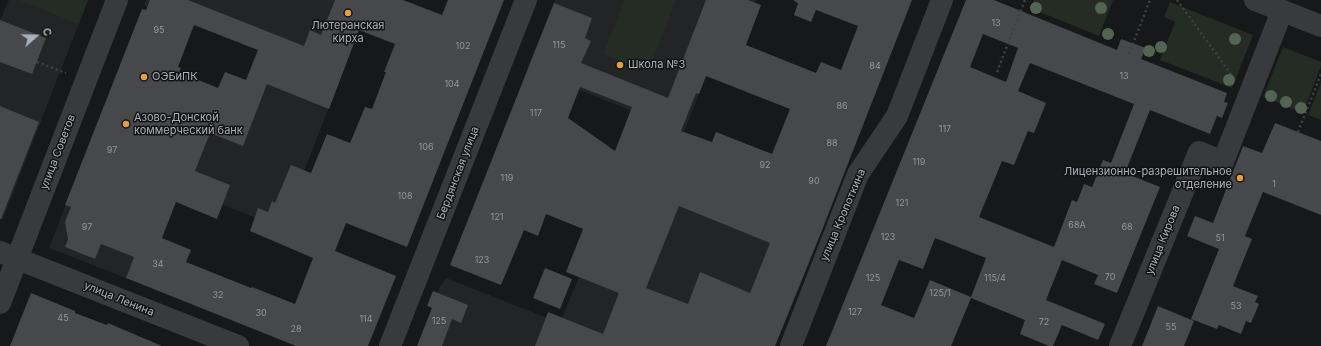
<!DOCTYPE html>
<meta charset="utf-8">
<style>
body{margin:0}
#map{position:relative;width:1321px;height:346px;overflow:hidden;background:#171819;font-family:Inter,sans-serif}
canvas{display:block}
.north{position:absolute;left:16px;top:16px;width:40px;height:40px;-webkit-text-stroke:3px #121314;paint-order:stroke;rotate:70deg;font-size:11px;font-weight:700;line-height:16px;text-align:center;color:#aab0b8}
.north::after{content:'';display:block;margin:auto;width:14px;height:18px;background:#aab0b8;clip-path:polygon(50% 0,100% 100%,50% 72%,0 100%)}
</style>
<div id="map">
<canvas width="1321" height="346"></canvas>
<div class="north">С</div>
</div>
<script>
const ctx = document.querySelector('canvas').getContext('2d');
ctx.lineJoin = 'round';
function fill(path, color) {
  ctx.fillStyle = color;
  ctx.fill(path, 'evenodd');
}
function shape(rows) {
  const path = new Path2D();
  for (const r of rows) {
    path.moveTo(r[0], r[1]);
    for (let i = 2; i < r.length; i += 2) path.lineTo(r[i], r[i + 1]);
  }
  return path;
}
function trace(path, color, width, dash) {
  ctx.strokeStyle = color;
  ctx.lineWidth = width;
  ctx.lineCap = dash ? 'butt' : 'round';
  ctx.setLineDash(dash || []);
  ctx.stroke(path);
}
function label(font, color, halo, rows, align = 'center') {
  ctx.font = font + ' Inter,sans-serif';
  ctx.lineWidth = 3;
  ctx.setLineDash([]);
  ctx.textBaseline = 'middle';
  ctx.strokeStyle = halo;
  ctx.fillStyle = color;
  for (const [text, x, y, turn = 0] of rows) {
    ctx.save();
    ctx.translate(x, y);
    ctx.rotate((+turn || 0) * Math.PI / 180);
    ctx.textAlign = isNaN(turn) ? turn : align;
    if (halo) ctx.strokeText(text, 0, 0);
    ctx.fillText(text, 0, 0);
    ctx.restore();
  }
}
fill(shape([
 [9,0,88,0,3,219,0,220,0,20],
 [146,0,391,0,376,37,359,30,282,228,183,189,168,171,126,278,49,248,128,47,181,68,174,85,235,109,258,50,144,5],
 [555,0,756,0,755,3,761,5,748,39,725,29,684,132,527,69],
 [700,177,824,226,775,346,417,346,440,287,446,278,560,323,579,277]
]), '#232426');
fill(shape([
 [19,0,88,0,79,24],
 [625,0,676,0,648,72,603,54],
 [1034,0,1113,0,1099,36,1030,8],
 [1170,2,1253,35,1232,88,1160,60,1175,22,1164,17],
 [1283,47,1321,62,1321,66,1303,113,1263,97],
 [1321,82,1321,120,1308,115]
]), '#242c24');
fill(shape([
 [150,0,188,0,304,46,310,30,321,35,335,0,403,0,442,15,448,0,504,0,407,247,346,223,335,251,396,276,368,346,296,346,126,278,134,257,101,244,95,259,65,247,68,239,65,222,71,207,65,205,142,9,146,10],
 [194,25,258,50,246,80,225,72,218,88,179,72,181,68,178,67],
 [359,30,395,44,384,72,386,72,372,109,365,107,350,143,327,134,311,173,291,165,275,203,272,201,268,212,258,208,250,231,313,258,295,304,252,287,251,288,186,262,191,250,162,238,176,202,217,219,230,185,195,171,210,133,243,146,267,84,329,109],
 [706,0,748,0,761,5,746,45,816,73,821,62,841,70,858,26,816,10,811,22,794,15,798,3,794,1,794,0,912,0,822,230,775,346,535,346,548,312,603,334,619,293,566,272,583,229,546,214,538,236,524,230,501,285,450,265,554,3,592,18,585,38,591,41,581,63,668,98],
 [706,76,790,109,772,154,716,132,712,142,681,131,696,93,699,94],
 [580,87,632,107,615,151,568,118],
 [679,206,770,243,750,293,700,272,688,304,646,288],
 [966,0,994,0,1117,50,1121,39,1146,48,1141,59,1227,93,1224,102,1228,103,1222,118,1217,116,1210,134,1150,110,1125,173,1160,187,1117,293,1094,284,1098,275,1062,260,1046,300,1105,324,1098,340,1062,325,1053,346,1049,346,1020,334,1025,320,971,298,951,346,826,346],
 [983,34,1018,48,1006,82,970,67],
 [1030,63,1134,104,1111,163,1103,160,1092,187,1084,184,1077,202,1072,200,1054,247,979,217,1002,161,1014,165,1028,131,1034,133,1046,103,1018,91],
 [935,238,986,258,971,297,930,280,914,318,881,305,899,260,923,269],
 [0,20,46,38,32,74,0,62],
 [0,106,39,122,1,219,0,219],
 [1275,123,1321,141,1321,215,1263,192,1245,236,1252,239,1233,286,1258,296,1255,302,1259,304,1251,323,1246,321,1241,334,1219,325,1217,329,1191,319,1219,249,1187,236,1195,216,1213,223,1243,146,1262,153],
 [545,268,572,279,560,309,533,298],
 [433,291,468,305,461,323,452,319,442,346,417,346,432,308,427,306],
 [31,293,75,311,75,313,107,325,108,323,162,346,10,346],
 [1158,306,1194,321,1184,346,1142,346]
]), '#46484c');
trace(shape([
 [1177,0,1233,77],
 [1129,54,1150,0],
 [37,62,66,73],
 [997,72,1025,0],
 [1298,132,1321,74]
]), '#3f4145', 2.5, [2, 3]);
trace(shape([
 [1255,0,1321,26],
 [0,252,238,346],
 [0,303,117,0],
 [390,346,526,0],
 [791,346,858,174,897,116,942,0],
 [1120,346,1199,152,1223,162,1282,11]
]), '#393a3e', 22);
ctx.fillStyle = '#536453';
for (const [x, y] of [
 [1036,8],
 [1101,8],
 [1108,34],
 [1235,39],
 [1161,47],
 [1149,51],
 [1229,80],
 [1271,96],
 [1286,102],
 [1301,108]
]) {
  ctx.beginPath();
  ctx.arc(x, y, 6, 0, 2 * Math.PI);
  ctx.fill();
}
for (const [x, y, r, color] of [
 [348,13,4,"#e79e41"],
 [620,65,4,"#e79e41"],
 [144,77,4,"#e79e41"],
 [126,124,4,"#e79e41"],
 [1240,178,4,"#e79e41"]
]) {
  const dot = new Path2D();
  dot.arc(x, y, r, 0, 2 * Math.PI);
  ctx.fillStyle = color;
  ctx.fill(dot);
  trace(dot, '#121314', 1.5);
}
label('9px', '#91969d', null, [
 ["13",996,23],
 ["95",159,30],
 ["115",559,45],
 ["102",463,46],
 ["84",875,66],
 ["13",1124,76],
 ["104",452,84],
 ["86",842,106],
 ["117",536,113],
 ["117",945,129],
 ["88",832,143],
 ["106",426,147],
 ["97",112,150],
 ["119",919,162],
 ["92",765,165],
 ["119",507,178],
 ["90",814,181],
 ["1",1274,184],
 ["108",405,196],
 ["121",902,203],
 ["121",497,217],
 ["68А",1077,225],
 ["97",87,227],
 ["68",1127,227],
 ["123",888,237],
 ["51",1220,238],
 ["123",482,260],
 ["34",158,264],
 ["70",1110,277],
 ["125",873,278],
 ["115/4",995,278],
 ["125/1",940,293],
 ["32",218,295],
 ["53",1236,306],
 ["127",855,312],
 ["30",261,313],
 ["45",63,318],
 ["114",366,319],
 ["125",439,321],
 ["72",1044,322],
 ["55",1171,327],
 ["28",296,329]
]);
label('11px', '#aab0b8', '#121314', [
 ["Лютеранская",348,26,"center"],
 ["кирха",348,39,"center"],
 ["Школа №3",628,65],
 ["ОЭБиПК",152,77],
 ["Азово-Донской",134,118],
 ["коммерческий банк",134,131],
 ["Лицензионно-разрешительное",1232,172,"right"],
 ["отделение",1232,185,"right"]
], 'left');
label('11px', '#aab0b8', '#121314', [
 ["улица Советов",58,152,-69],
 ["Бердянская улица",458,173,-69],
 ["улица Кропоткина",843,215,-67],
 ["улица Кирова",1163,240,-68],
 ["улица Ленина",119,299,22]
]);
</script>
